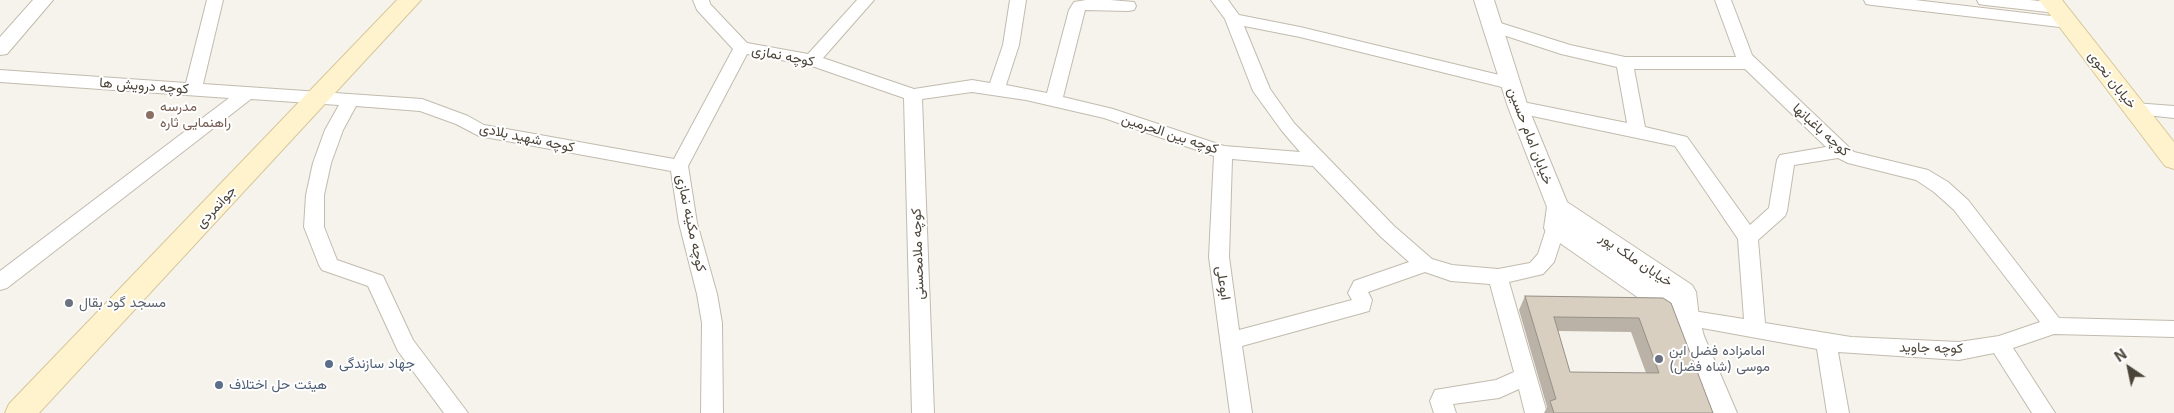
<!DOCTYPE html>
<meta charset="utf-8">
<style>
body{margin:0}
#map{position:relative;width:2174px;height:413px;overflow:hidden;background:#f6f3ec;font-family:Inter,sans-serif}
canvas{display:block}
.north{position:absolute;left:2104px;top:343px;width:50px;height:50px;-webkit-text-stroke:4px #fff;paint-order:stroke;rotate:326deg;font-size:14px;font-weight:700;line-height:20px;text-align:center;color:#4b4439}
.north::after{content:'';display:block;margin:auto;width:18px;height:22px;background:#4b4439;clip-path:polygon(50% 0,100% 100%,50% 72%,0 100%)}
</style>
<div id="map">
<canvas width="2174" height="413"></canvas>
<div class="north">N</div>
</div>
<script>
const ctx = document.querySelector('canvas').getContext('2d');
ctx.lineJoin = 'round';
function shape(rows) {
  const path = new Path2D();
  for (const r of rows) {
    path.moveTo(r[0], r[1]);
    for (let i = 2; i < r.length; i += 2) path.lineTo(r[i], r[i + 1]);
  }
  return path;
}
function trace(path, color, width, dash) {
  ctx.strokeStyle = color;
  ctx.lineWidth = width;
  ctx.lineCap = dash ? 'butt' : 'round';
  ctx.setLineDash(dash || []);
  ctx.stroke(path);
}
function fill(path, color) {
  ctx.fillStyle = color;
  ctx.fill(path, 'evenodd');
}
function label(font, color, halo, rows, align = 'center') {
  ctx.font = font + ' Inter,Vazirmatn,sans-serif';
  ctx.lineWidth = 4;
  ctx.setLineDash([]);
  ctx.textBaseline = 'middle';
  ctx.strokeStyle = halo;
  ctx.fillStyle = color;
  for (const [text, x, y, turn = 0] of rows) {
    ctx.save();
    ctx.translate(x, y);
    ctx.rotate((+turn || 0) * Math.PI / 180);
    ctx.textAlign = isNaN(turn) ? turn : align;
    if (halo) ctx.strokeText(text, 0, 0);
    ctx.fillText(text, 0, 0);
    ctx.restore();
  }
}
const minor = shape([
 [207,0,223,0,203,84,422,99,468,116,484,125,674,159,733,49,697,10,693,0,709,0,710,4,747,43,808,54,857,0,874,0,823,58,914,89,972,80,990,83,1003,45,1010,0,1026,0,1019,45,1006,85,1047,93,1069,10,1074,2,1086,0,1110,0,1134,2,1136,6,1134,10,1128,11,1085,10,1063,97,1113,109,1224,146,1300,152,1282,131,1253,91,1225,19,1211,0,1228,0,1239,15,1300,27,1516,79,1519,83,1516,87,1510,89,1300,37,1244,26,1270,89,1294,123,1394,226,1432,259,1452,265,1498,269,1530,263,1538,254,1548,223,1555,221,1562,223,1565,228,1554,262,1543,274,1509,282,1547,413,1525,413,1519,389,1499,398,1453,404,1456,413,1434,413,1430,401,1435,390,1496,380,1514,372,1490,284,1451,281,1425,272,1368,292,1372,300,1369,311,1242,346,1252,413,1230,413,1209,257,1214,156,1104,118,1026,100,972,92,922,99,934,413,912,413,904,98,809,65,747,54,688,166,697,223,717,294,722,323,723,413,701,413,702,323,697,294,679,223,671,171,479,136,456,124,420,111,356,106,343,130,331,163,324,195,324,227,337,260,383,276,413,340,468,413,444,413,398,351,368,286,322,270,319,265,304,227,306,195,313,163,325,130,339,105,251,99,7,288,0,290,0,271,229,98,0,82,0,70,186,83,207,0],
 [1232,159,1313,166,1380,236,1409,262,1354,281,1348,293,1352,300,1239,330,1229,257,1232,159],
 [1715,0,1731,0,1752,55,1854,152,1928,170,1948,182,1968,200,2059,318,2174,321,2174,337,2054,334,2013,348,2055,413,2032,413,1994,353,1959,360,1838,352,1849,413,1827,413,1817,349,1680,324,1677,318,1680,312,1687,310,1744,319,1738,239,1675,146,1518,113,1512,111,1509,107,1512,103,1518,101,1627,123,1617,67,1561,54,1485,29,1483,25,1485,21,1491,20,1570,45,1625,57,1736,57,1715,0],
 [1634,69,1745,69,1826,147,1780,155,1777,160,1769,208,1750,225,1687,137,1645,127,1634,69],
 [1838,158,1848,163,1916,180,1934,192,1954,210,2040,322,1999,336,1959,342,1851,337,1765,323,1758,240,1785,216,1787,211,1794,165,1838,158],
 [1864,0,1915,0,2068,18,2074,19,2076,23,2074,27,2068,28,1872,5,1866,4,1864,0],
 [1977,0,2030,0,2056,3,2062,4,2064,8,2062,12,2056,13,1985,5,1979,4,1977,0],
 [2134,103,2174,106,2174,118,2128,113,2125,109,2128,105,2134,103]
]);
const tertiary = shape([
 [33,0,53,0,7,54,0,55,0,37,33,0],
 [1474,0,1494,0,1528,107,1567,202,1692,285,1696,292,1699,318,1704,336,1737,413,1711,413,1676,324,1547,234,1544,228,1547,207,1508,107,1474,0]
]);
const secondary = shape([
 [397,0,421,0,39,413,5,413,9,404,397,0],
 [2039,0,2062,0,2174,142,2174,169,2165,166,2039,0]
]);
trace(minor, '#c2bbae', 2);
trace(tertiary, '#c2bbae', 2);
trace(secondary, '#d6c79b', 2);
fill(minor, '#fff');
fill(tertiary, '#fff');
fill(secondary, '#fff3cd');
fill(shape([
 [1525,296,1663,298,1713,413,1544,413,1547,407,1519,310],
 [1558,331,1631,332,1646,373,1570,372]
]), '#bab2a6');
const building = shape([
 [1525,296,1663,298,1671,303,1713,413,1554,413,1550,401,1556,399,1525,296],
 [1554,317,1639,318,1659,373,1570,372,1554,317]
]);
fill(building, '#d8cfc1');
trace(building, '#979187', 1);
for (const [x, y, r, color] of [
 [150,115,5,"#8d6e63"],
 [69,303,5,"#6b7280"],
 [1659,359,5,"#6b7280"],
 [329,364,5,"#5c6f8a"],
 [219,385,5,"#5c6f8a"]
]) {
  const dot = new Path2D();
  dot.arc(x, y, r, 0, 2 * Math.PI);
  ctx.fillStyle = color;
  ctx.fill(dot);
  trace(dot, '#fff', 2);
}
label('14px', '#4b4439', '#fff', [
 ["کوچه نمازی",783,56,11],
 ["خیابان نحوی",2112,80,52],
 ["کوچه درویش ها",144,86,4],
 ["کوچه باغبانها",1821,130,42],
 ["کوچه بین الحرمین",1170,134,18],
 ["خیابان امام حسین",1530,136,69],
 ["کوچه شهید بلادی",527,138,12],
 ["جوانمردی",216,207,-47],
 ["کوچه مکینه نمازی",691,223,78],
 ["کوچه ملامحسنی",918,254,-92],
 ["خیابان ملک پور",1636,260,34],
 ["ابوعلی",1223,283,81],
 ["کوچه جاوید",1931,348,1]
]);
label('14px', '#785e54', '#fff', [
 ["مدرسه",160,107],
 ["راهنمایی ثاره",160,123]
], 'left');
label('14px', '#5b616d', '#fff', [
 ["مسجد گود بقال",79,303],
 ["امامزاده فضل ابن",1669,351],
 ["موسی (شاه فضل)",1669,367]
], 'left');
label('14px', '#4e5e75', '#fff', [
 ["جهاد سازندگی",339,364],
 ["هیئت حل اختلاف",229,385]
], 'left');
</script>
